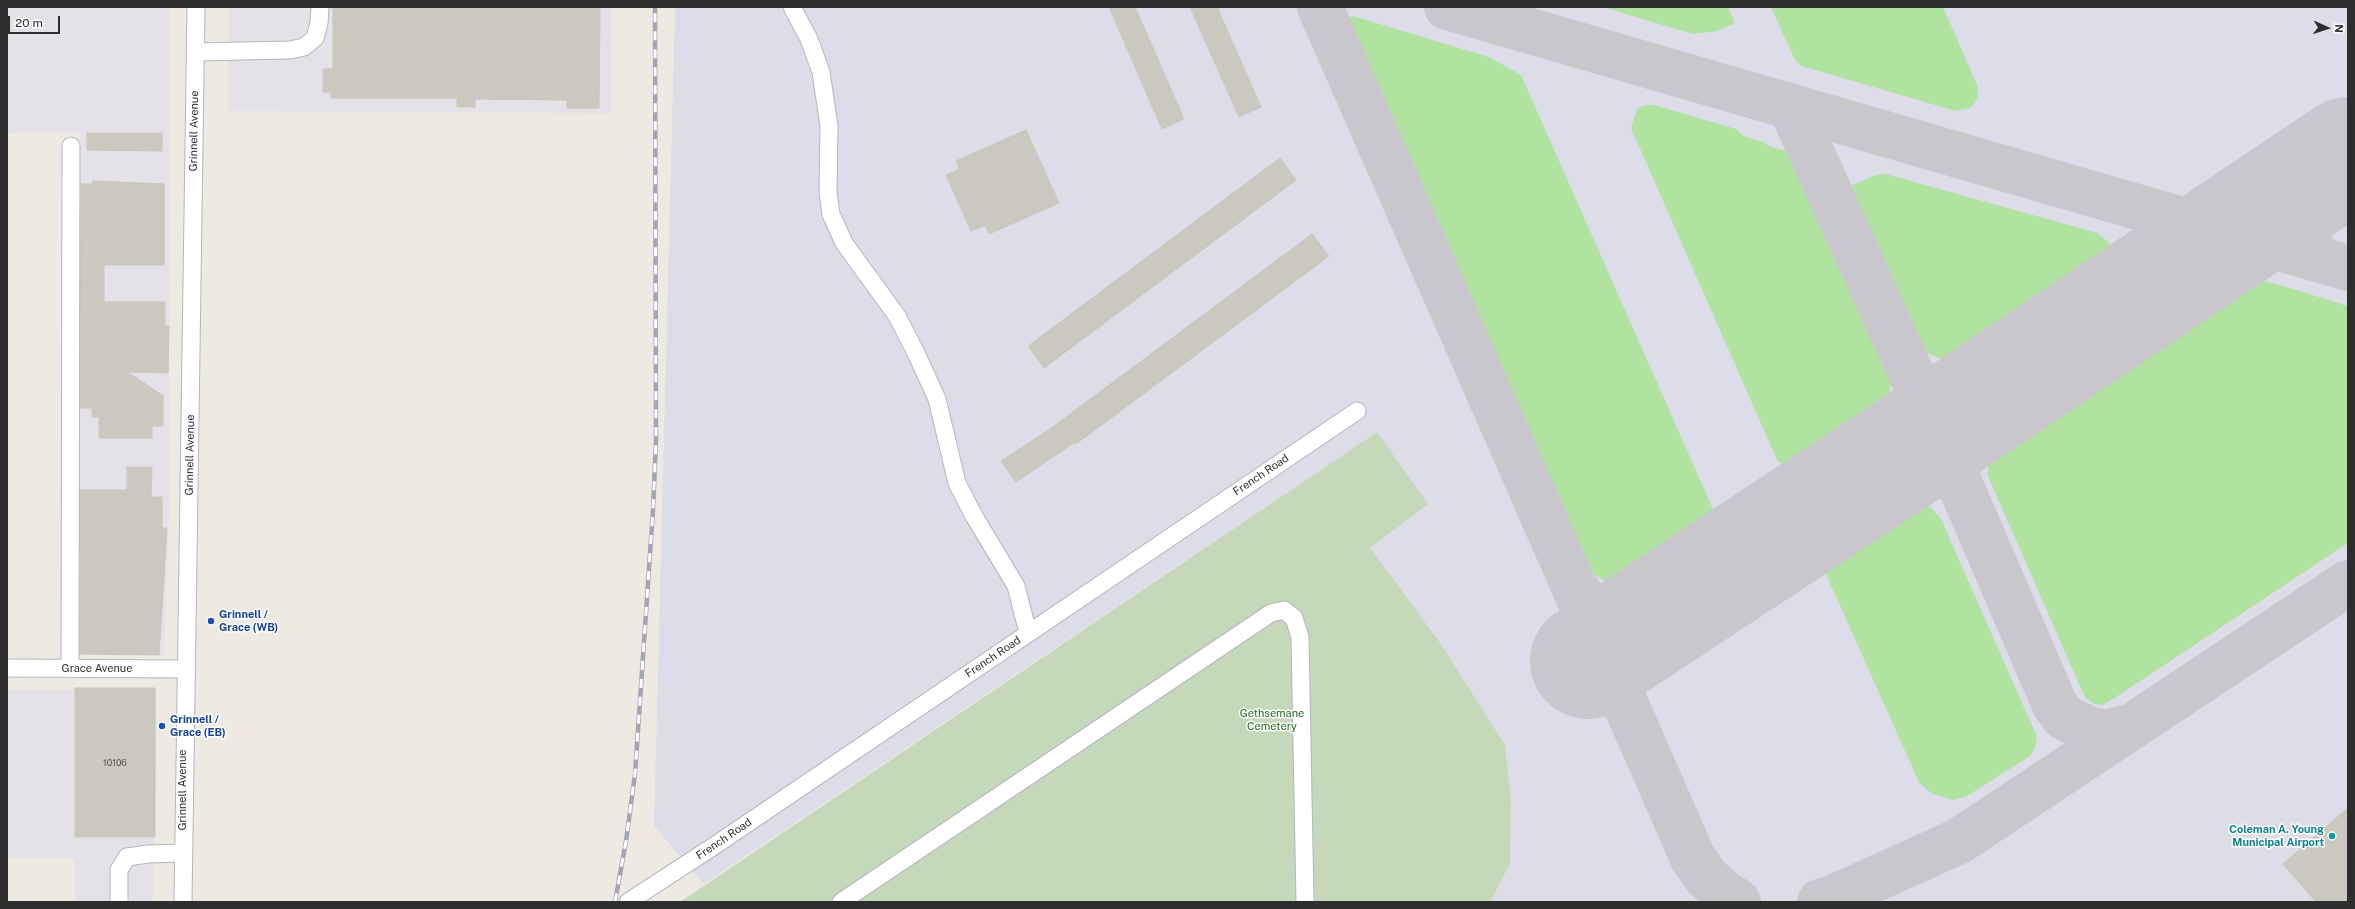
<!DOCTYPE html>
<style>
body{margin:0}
#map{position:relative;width:2355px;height:909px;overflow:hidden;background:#eeeae1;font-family:"Public Sans",sans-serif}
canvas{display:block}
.frame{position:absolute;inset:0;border:8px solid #2e2e2e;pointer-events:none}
.north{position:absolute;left:2307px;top:8px;width:40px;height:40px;-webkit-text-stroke:3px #fff;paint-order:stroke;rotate:93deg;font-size:11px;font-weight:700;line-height:16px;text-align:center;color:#2e2e2e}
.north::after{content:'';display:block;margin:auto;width:14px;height:18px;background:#2e2e2e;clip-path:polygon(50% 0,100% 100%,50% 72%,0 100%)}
.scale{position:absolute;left:8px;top:16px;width:52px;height:18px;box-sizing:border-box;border:2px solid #2e2e2e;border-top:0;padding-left:5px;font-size:12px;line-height:14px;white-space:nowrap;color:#2e2e2e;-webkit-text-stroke:3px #fff;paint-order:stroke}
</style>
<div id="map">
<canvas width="2355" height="909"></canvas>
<div class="frame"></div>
<div class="north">N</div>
<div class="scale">20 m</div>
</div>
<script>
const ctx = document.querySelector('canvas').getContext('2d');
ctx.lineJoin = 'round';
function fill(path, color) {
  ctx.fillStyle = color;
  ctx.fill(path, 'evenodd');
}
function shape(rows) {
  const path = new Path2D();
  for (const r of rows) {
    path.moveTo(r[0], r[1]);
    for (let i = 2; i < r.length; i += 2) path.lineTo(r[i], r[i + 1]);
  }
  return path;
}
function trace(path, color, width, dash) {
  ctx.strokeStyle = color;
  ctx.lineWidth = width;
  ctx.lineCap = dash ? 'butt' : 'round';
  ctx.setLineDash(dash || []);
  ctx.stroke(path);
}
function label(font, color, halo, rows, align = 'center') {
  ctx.font = font + ' "Public Sans",sans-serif';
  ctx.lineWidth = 3;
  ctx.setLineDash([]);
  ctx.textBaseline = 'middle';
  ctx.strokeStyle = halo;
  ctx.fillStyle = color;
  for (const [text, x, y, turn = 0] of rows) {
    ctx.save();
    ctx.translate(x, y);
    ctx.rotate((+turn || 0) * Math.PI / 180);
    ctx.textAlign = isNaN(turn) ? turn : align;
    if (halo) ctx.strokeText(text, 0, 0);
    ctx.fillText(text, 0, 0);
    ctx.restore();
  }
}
fill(shape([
 [7,7,169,7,169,514,164,655,74,655,79,372,80,132,7,133],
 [229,7,611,7,611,113,228,111],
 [7,689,157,691,153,902,75,902,75,858,7,857]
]), '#e4e1e8');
fill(shape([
 [675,7,2348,7,2348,902,1490,902,1510,864,1511,798,1505,745,1441,644,1369,548,1377,432,704,884,654,826]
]), '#dcdde8');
fill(shape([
 [1602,7,1728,7,1734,21,1733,24,1718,31,1693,34],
 [1771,7,1943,7,1977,85,1978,98,1971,108,1956,111,1801,66,1795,60],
 [1353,16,1489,57,1521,75,1720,525,1640,579,1627,584,1612,584,1596,576,1585,562,1357,40,1348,19],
 [1645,105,1654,105,1736,129,1743,136,1763,142,1771,147,1791,152,1890,378,1891,395,1882,414,1800,471,1778,462,1631,128,1637,109],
 [1886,174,2097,233,2110,243,2112,249,2111,260,2109,266,1967,357,1954,361,1940,359,1926,352,1915,336,1850,186,1876,175],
 [2252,280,2274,283,2348,306,2348,543,2110,701,2102,705,2094,704,2086,698,2083,693,1988,476,1988,452,2000,434,2221,286,2225,290,2234,285],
 [1910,501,1930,507,1941,519,2037,737,2035,748,2030,756,1967,796,1954,800,1932,794,1919,782,1825,572,1836,542,1897,503]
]), '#b0e2a0');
fill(shape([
 [1377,432,1428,504,1370,548,1441,644,1505,745,1511,798,1510,864,1490,902,680,902]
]), '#c5d8b9');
trace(shape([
 [1320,7,1693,858,1706,877,1723,892,1738,902],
 [1447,7,2348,268],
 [1791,107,1937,431,2055,705,2064,717,2092,731,2109,732,2133,726],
 [2319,259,2308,243,2304,223,2305,202,2312,186,2348,156],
 [1958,484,1956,467,1957,456,1966,428,1983,405,2014,380],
 [1576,589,1586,602,1606,618,1630,625,1645,622],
 [1820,902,1833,898,1959,841,2348,583]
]), '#c9c7cc', 46);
trace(shape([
 [1588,661,1937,431,2348,155]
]), '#c9c7cc', 116);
const building = shape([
 [333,7,600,7,599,108,567,108,567,100,475,99,475,107,457,107,457,98,331,98,331,92,323,92,323,69,333,69,333,7],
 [1109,7,1135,7,1184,119,1162,129,1109,7],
 [1190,7,1217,7,1261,107,1239,117,1190,7],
 [1026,130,1059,203,989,234,985,225,971,231,946,175,960,169,956,161,1026,130],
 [87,133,162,133,162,151,87,150,87,133],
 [1280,158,1296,180,1044,368,1028,346,1280,158],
 [93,181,164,184,164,265,104,265,104,302,165,302,165,326,169,326,168,373,128,372,163,396,163,426,152,426,152,438,99,438,99,417,92,417,92,408,80,408,81,184,93,184,93,181],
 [1312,234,1329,256,1076,444,1075,442,1016,482,1001,461,1050,429,1312,234],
 [127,467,152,467,151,497,162,497,162,528,167,528,159,655,80,654,80,490,127,490,127,467],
 [75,688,155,688,155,837,75,837,75,688],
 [2348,808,2348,902,2316,902,2283,864,2348,808]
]);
fill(building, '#cac8bf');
trace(building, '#cac6bb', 1);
const minor = shape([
 [792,7,809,39,821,72,829,126,828,192,831,214,844,243,897,316,916,353,937,399,957,483,974,516,1016,586,1028,633],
 [195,52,290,50,304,47,315,38,319,23,320,7],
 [7,668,187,669],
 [70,669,71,146],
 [119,902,119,870,127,857,148,854,183,853],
 [183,902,196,7],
 [628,902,714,846,1357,411],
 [841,902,1271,613,1284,610,1294,618,1300,637,1305,902]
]);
trace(minor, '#b4b6c0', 19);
trace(minor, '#fff', 17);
const rail = shape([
 [615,902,626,841,635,774,653,510,656,441,655,7]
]);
trace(rail, '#a4a4b7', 4.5);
trace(rail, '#fff', 3, [9]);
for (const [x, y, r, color] of [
 [211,621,4,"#1a4fb4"],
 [162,726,4,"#1a4fb4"],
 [2332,836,4,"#0f9aa8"]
]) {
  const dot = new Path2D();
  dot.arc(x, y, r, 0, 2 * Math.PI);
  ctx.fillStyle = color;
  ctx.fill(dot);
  trace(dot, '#fff', 1.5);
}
label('9px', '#555452', null, [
 ["10106",115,763]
]);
label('11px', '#2e2e2e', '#fff', [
 ["Grinnell Avenue",194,131,-89],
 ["Grinnell Avenue",190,455,-89],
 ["French Road",1261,475,-34],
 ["French Road",993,657,-34],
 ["Grace Avenue",97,669],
 ["Grinnell Avenue",183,790,-90],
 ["French Road",724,839,-34]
]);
label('bold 11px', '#164399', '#fff', [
 ["Grinnell /",219,615],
 ["Grace (WB)",219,628],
 ["Grinnell /",170,720],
 ["Grace (EB)",170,733]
], 'left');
label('11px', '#266b1e', '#fff', [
 ["Gethsemane",1272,714],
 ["Cemetery",1272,727]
]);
label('bold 11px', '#0d838f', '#fff', [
 ["Coleman A. Young",2324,830],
 ["Municipal Airport",2324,843]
], 'right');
</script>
